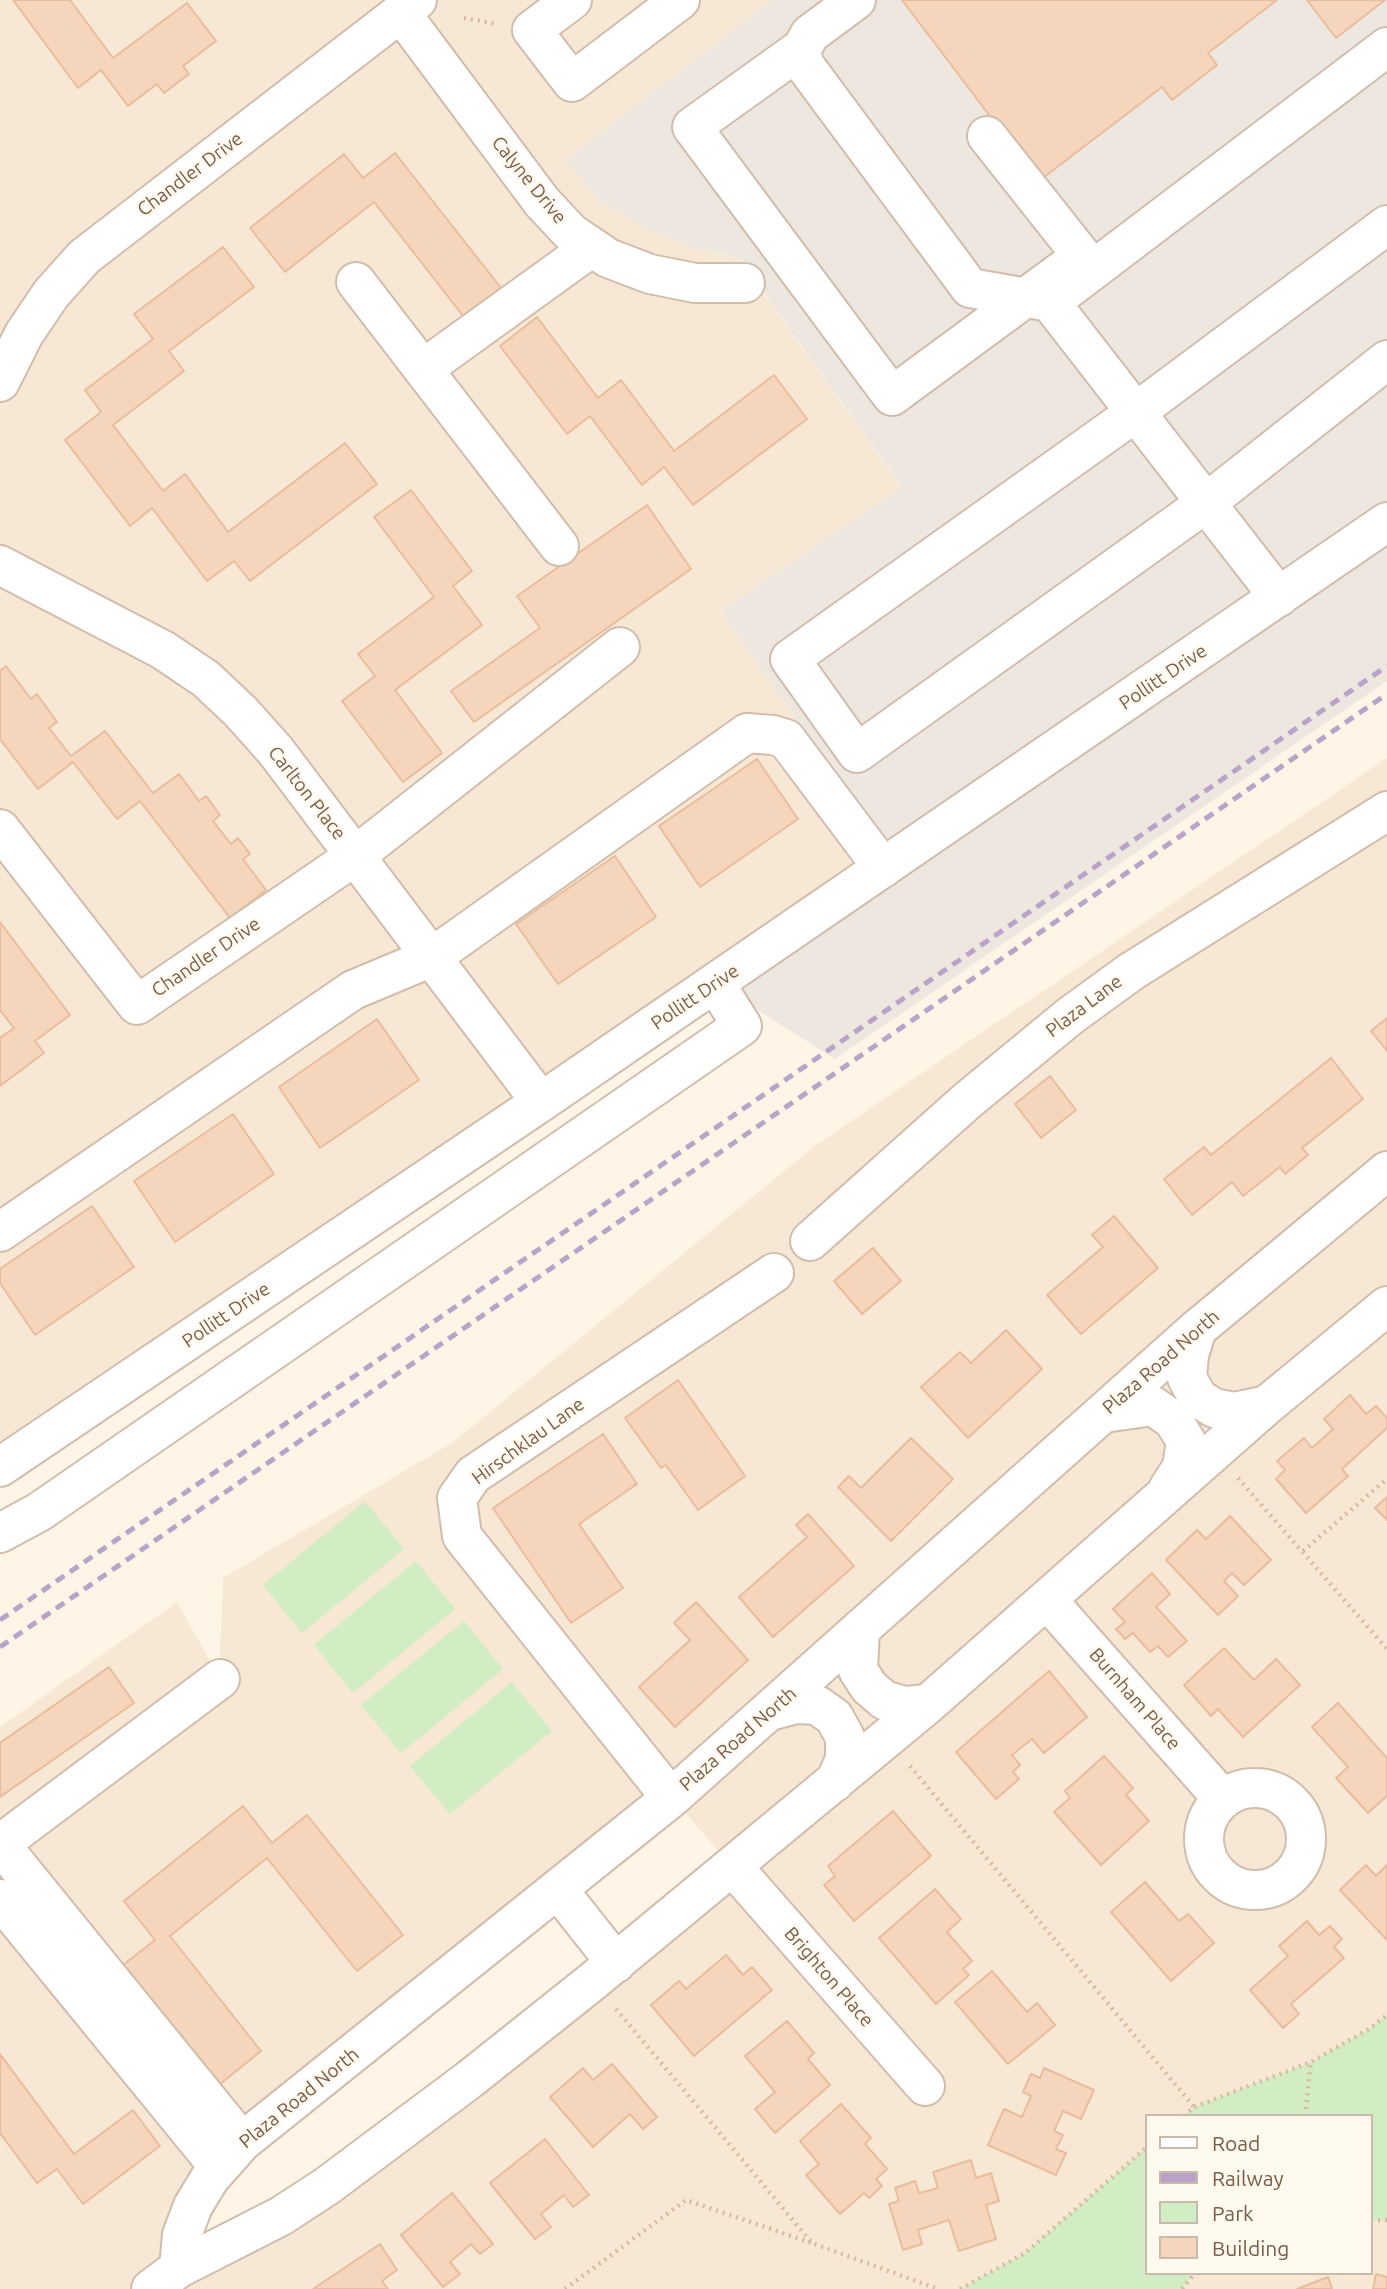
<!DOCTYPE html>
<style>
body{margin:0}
#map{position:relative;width:1387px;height:2289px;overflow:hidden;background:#fef5e6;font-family:Ubuntu,sans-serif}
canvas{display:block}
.legend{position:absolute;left:1145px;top:2114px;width:228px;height:161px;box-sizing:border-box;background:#fff9ee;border:2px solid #c9baac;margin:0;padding:9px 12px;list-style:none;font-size:21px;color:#795c49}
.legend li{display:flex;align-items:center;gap:14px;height:35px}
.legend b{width:35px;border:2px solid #c9baac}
</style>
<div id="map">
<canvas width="1387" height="2289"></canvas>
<ul class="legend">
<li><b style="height:9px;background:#fff"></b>Road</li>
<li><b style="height:9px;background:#b9a3c9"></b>Railway</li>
<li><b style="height:19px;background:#d2edc3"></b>Park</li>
<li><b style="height:19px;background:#f5d5bc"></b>Building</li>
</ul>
</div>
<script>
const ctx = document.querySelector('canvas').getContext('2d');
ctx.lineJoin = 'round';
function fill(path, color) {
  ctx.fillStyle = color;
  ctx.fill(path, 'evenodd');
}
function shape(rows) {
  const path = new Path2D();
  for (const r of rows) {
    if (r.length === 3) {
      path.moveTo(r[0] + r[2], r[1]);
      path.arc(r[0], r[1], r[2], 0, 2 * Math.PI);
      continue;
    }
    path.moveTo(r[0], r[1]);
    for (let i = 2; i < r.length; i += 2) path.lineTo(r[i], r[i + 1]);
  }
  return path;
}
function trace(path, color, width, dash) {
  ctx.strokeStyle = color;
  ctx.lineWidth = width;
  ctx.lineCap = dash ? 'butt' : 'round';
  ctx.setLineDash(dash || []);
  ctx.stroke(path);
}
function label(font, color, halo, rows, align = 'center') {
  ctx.font = font + ' Ubuntu,sans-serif';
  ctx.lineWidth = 5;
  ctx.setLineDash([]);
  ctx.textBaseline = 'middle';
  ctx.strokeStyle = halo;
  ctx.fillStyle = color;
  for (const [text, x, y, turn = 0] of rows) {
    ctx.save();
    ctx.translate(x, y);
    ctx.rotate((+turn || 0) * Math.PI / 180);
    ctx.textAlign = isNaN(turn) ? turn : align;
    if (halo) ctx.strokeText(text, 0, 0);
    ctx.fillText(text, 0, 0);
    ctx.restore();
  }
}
fill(shape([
 [0,0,773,0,567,161,689,247,738,258,902,488,721,611,894,861,0,1467],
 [1387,758,1387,2289,0,2289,0,1727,177,1602,219,1677,223,1578,452,1443,816,1145],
 [672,1798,733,1867,232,2243,182,2235,242,2142],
 [1147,2116,1371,2116,1371,2273,1147,2273]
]), '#f6e8d4');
fill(shape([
 [773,0,1387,0,1387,681,835,1059,715,983,893,861,721,611,902,487,739,258,689,247,642,226,598,199,566,160]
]), '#eee7e0');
fill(shape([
 [365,1501,404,1549,302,1633,263,1585],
 [416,1561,455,1609,353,1693,314,1645],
 [464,1621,503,1669,401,1753,361,1705],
 [512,1682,552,1731,450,1814,410,1766],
 [1387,2015,1387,2220,1371,2221,1371,2116,1184,2116,1194,2107,1311,2062,1369,2029],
 [1147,2147,1147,2273,1195,2273,1182,2289,960,2289,1025,2253]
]), '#d2edc3');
const building = shape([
 [13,0,70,0,113,58,187,3,216,41,183,66,189,74,164,93,157,84,128,106,101,70,78,88,13,0],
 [902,0,1277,0,1208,53,1217,65,1172,100,1162,87,1039,181,902,0],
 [1307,0,1385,0,1336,38,1307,0],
 [395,153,501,288,464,317,374,202,285,272,250,228,344,154,363,178,395,153],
 [223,247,254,287,169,351,184,371,113,425,163,491,185,474,228,532,345,443,377,484,250,581,234,561,207,581,152,508,130,526,65,440,101,412,85,390,153,339,134,314,223,247],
 [537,317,598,398,621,380,674,451,774,375,807,419,693,505,664,467,642,485,590,416,567,434,500,346,537,317],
 [411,490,472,571,453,586,482,625,395,690,442,753,403,782,342,701,375,676,358,654,434,597,374,517,411,490],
 [647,505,691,569,474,722,451,691,540,628,517,596,647,505],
 [6,666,31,699,37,694,57,722,49,728,71,756,105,731,153,793,179,774,199,801,206,796,220,815,213,821,231,844,238,838,250,854,243,859,266,890,230,918,140,801,117,819,73,762,38,789,0,739,0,671,6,666],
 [757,759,798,819,700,887,659,826,757,759],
 [615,856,656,917,558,984,516,924,615,856],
 [0,922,70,1015,35,1041,44,1053,0,1086,0,1038,14,1028,0,1010,0,922],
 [1387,1018,1387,1051,1371,1031,1387,1018],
 [377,1019,419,1080,320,1148,279,1087,377,1019],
 [1331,1058,1363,1099,1302,1148,1308,1155,1285,1174,1280,1167,1243,1196,1232,1182,1192,1215,1164,1179,1204,1147,1211,1155,1331,1058],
 [1050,1076,1076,1110,1041,1138,1015,1104,1050,1076],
 [233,1114,274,1174,175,1242,134,1181,233,1114],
 [92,1206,134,1267,35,1335,0,1283,0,1269,92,1206],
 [1114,1216,1158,1268,1081,1334,1047,1295,1103,1247,1092,1235,1114,1216],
 [873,1248,901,1281,862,1314,834,1281,873,1248],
 [1006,1330,1042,1369,968,1438,921,1387,960,1352,971,1363,1006,1330],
 [678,1380,745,1476,698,1510,666,1465,661,1468,625,1418,678,1380],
 [1350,1395,1366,1414,1376,1406,1387,1418,1387,1428,1342,1469,1348,1476,1306,1513,1276,1479,1285,1470,1277,1461,1304,1438,1312,1448,1333,1429,1324,1419,1350,1395],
 [603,1434,637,1484,579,1524,623,1588,571,1623,493,1508,603,1434],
 [911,1438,953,1479,891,1541,838,1487,849,1476,861,1488,911,1438],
 [1387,1497,1387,1520,1375,1508,1387,1497],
 [808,1514,854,1566,773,1637,739,1597,807,1537,796,1525,808,1514],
 [1230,1516,1271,1560,1244,1585,1232,1573,1224,1581,1238,1596,1218,1615,1166,1560,1197,1530,1206,1539,1230,1516],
 [1152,1573,1170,1594,1156,1607,1187,1641,1168,1657,1158,1646,1150,1652,1133,1633,1125,1639,1116,1629,1125,1622,1113,1609,1152,1573],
 [696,1602,748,1660,675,1727,639,1687,690,1640,674,1623,696,1602],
 [1224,1648,1254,1680,1276,1659,1300,1685,1243,1737,1218,1709,1211,1716,1184,1685,1224,1648],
 [109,1667,134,1703,0,1797,0,1743,109,1667],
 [1049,1671,1087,1717,1044,1753,1032,1739,1012,1755,1020,1765,1013,1772,1019,1779,996,1799,956,1752,1049,1671],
 [1338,1703,1387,1758,1387,1796,1368,1813,1336,1778,1348,1767,1312,1727,1338,1703],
 [1104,1756,1133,1788,1126,1795,1149,1821,1101,1865,1054,1812,1070,1798,1065,1791,1104,1756],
 [243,1806,272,1843,307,1815,403,1935,357,1971,267,1858,170,1936,261,2051,219,2085,123,1965,155,1940,124,1901,243,1806],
 [893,1811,931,1856,854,1921,824,1885,835,1876,828,1866,893,1811],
 [1366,1865,1376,1876,1387,1865,1387,1940,1340,1890,1366,1865],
 [1145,1882,1179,1921,1188,1914,1214,1943,1171,1981,1111,1912,1145,1882],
 [935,1889,961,1919,947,1932,972,1961,963,1969,969,1975,936,2004,879,1938,935,1889],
 [1307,1921,1319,1935,1330,1926,1342,1939,1334,1947,1344,1958,1291,2004,1299,2014,1283,2028,1250,1990,1288,1956,1279,1946,1307,1921],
 [726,1955,743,1975,752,1967,772,1990,694,2056,651,2005,679,1981,686,1989,726,1955],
 [992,1971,1027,2012,1037,2003,1055,2025,1008,2064,955,2002,992,1971],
 [787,2021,814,2053,808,2059,830,2085,775,2133,755,2109,775,2092,745,2056,787,2021],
 [0,2054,74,2154,133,2110,160,2146,83,2204,57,2169,37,2183,0,2133,0,2054],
 [612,2064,657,2117,643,2129,630,2114,593,2147,550,2097,583,2068,593,2080,612,2064],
 [1044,2068,1094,2090,1081,2119,1063,2111,1054,2131,1063,2135,1056,2149,1066,2153,1056,2175,988,2145,1004,2109,1022,2117,1031,2096,1023,2092,1031,2074,1040,2078,1044,2068],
 [841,2104,871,2138,865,2144,887,2169,876,2179,882,2186,869,2198,864,2193,840,2214,806,2175,819,2164,800,2141,841,2104],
 [545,2139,589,2195,573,2207,564,2195,541,2214,551,2227,535,2239,490,2183,545,2139],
 [971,2160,976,2178,991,2173,999,2201,986,2205,996,2239,959,2251,949,2220,918,2230,922,2244,903,2250,889,2204,899,2201,895,2188,915,2181,919,2193,938,2188,933,2172,971,2160],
 [452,2193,493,2244,480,2254,471,2244,450,2262,460,2274,443,2287,401,2235,452,2193],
 [380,2244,397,2270,382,2281,388,2289,313,2289,380,2244],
 [1376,2274,1387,2277,1387,2289,1373,2289,1376,2274],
 [1328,2277,1332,2289,1297,2289,1328,2277]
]);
fill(building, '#f5d5bc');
trace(building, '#e9bc9b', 2);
const minor = shape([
 [572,0,532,30,572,82,680,0],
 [856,0,810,34,802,48,803,63,970,288,1050,302,1279,597],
 [401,13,542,202,571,233,608,258,650,274,695,283,745,283],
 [802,48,692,127,892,396,1082,256,987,136],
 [1387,225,1136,412,790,659,857,753,1206,503,1387,360],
 [356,282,559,546],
 [1068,289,1387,47],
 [423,369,592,247],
 [0,382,24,334,51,294,84,257,417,0],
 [0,565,163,650,206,679,241,712,275,750,541,1102],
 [0,829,137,1005,355,856,620,647],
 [0,1232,353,990,432,957,747,733,773,735,786,739,883,868],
 [810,1241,968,1100,1070,1016,1132,971,1387,811],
 [1197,1329,1189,1355,1187,1378,1198,1398,1214,1408,1234,1412,1267,1405],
 [1104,1413,1153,1406,1173,1420,1186,1441,1182,1467,1168,1489],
 [0,1467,541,1102,1387,522],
 [0,1533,39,1512,742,1026,715,983],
 [1047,1600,1222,1798],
 [860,1629,858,1670,869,1687,884,1700,904,1706,928,1704],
 [770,1711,796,1704,817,1705,834,1717,845,1737,845,1759,835,1782],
 [1255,1839,51],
 [671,1798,462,1536,457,1498,473,1475,774,1273],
 [0,1844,242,2142],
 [0,1844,220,1679],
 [733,1867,925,2086],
 [559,1891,616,1963],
 [0,1899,219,2167],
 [179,2268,182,2235,193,2206,210,2178,242,2142,671,1798,1197,1329,1387,1171],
 [151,2289,179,2268,281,2216,327,2186,470,2079,593,1981,928,1704,1267,1405,1387,1306]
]);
trace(minor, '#d0bdab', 42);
trace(shape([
 [464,18,498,24],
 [1238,1478,1387,1649],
 [1303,1551,1387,1479],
 [910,1766,1194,2107],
 [616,2009,812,2243,938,2289],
 [1184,2116,1194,2107,1311,2062,1369,2029,1387,2015],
 [1305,2116,1311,2062],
 [1371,2221,1387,2220],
 [565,2289,686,2200,812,2243],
 [960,2289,1025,2253,1147,2147],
 [1182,2289,1195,2273]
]), '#dab89e', 4.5, [2, 5]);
trace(minor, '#fff', 38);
trace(shape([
 [0,1620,1387,666],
 [0,1647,1387,694]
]), '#b9a3c9', 5, [10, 7]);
label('19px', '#795c49', '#fff9ee', [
 ["Chandler Drive",190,174,-37],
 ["Calyne Drive",529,180,51],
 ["Pollitt Drive",1163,677,-34],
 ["Carlton Place",307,793,52],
 ["Chandler Drive",206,957,-34],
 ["Pollitt Drive",695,997,-34],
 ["Plaza Lane",1084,1006,-37],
 ["Pollitt Drive",226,1315,-34],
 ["Plaza Road North",1161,1362,-41],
 ["Hirschklau Lane",528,1441,-36],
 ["Burnham Place",1135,1699,49],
 ["Plaza Road North",738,1739,-41],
 ["Brighton Place",829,1977,49],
 ["Plaza Road North",299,2098,-39]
]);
</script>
